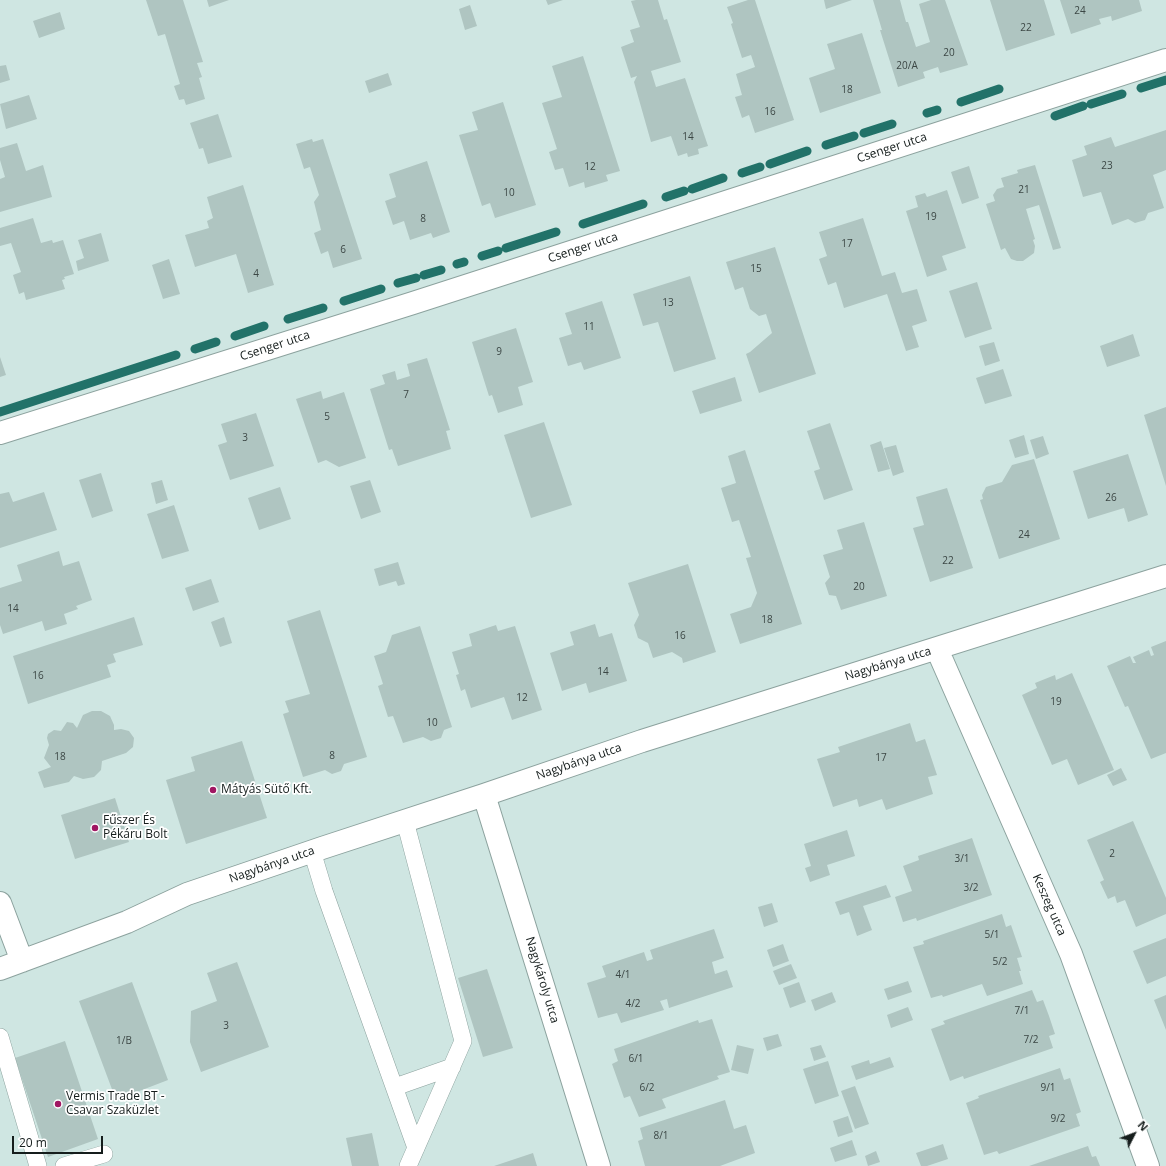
<!DOCTYPE html>
<meta charset="utf-8">
<style>
body{margin:0}
#map{position:relative;width:1166px;height:1166px;overflow:hidden;background:#cfe6e2;font-family:"Open Sans",sans-serif}
canvas{display:block}
.north{position:absolute;left:1114px;top:1114px;width:40px;height:40px;-webkit-text-stroke:3px #fff;paint-order:stroke;rotate:48deg;font-size:11px;font-weight:700;line-height:16px;text-align:center;color:#151d1c}
.north::after{content:'';display:block;margin:auto;width:14px;height:18px;background:#151d1c;clip-path:polygon(50% 0,100% 100%,50% 72%,0 100%)}
.scale{position:absolute;left:12px;top:1136px;width:91px;height:18px;box-sizing:border-box;border:2px solid #151d1c;border-top:0;padding-left:5px;font-size:12px;line-height:14px;white-space:nowrap;color:#151d1c;-webkit-text-stroke:3px #fff;paint-order:stroke}
</style>
<div id="map">
<canvas width="1166" height="1166"></canvas>
<div class="north">N</div>
<div class="scale">20 m</div>
</div>
<script>
const ctx = document.querySelector('canvas').getContext('2d');
ctx.lineJoin = 'round';
function shape(rows) {
  const path = new Path2D();
  for (const r of rows) {
    path.moveTo(r[0], r[1]);
    for (let i = 2; i < r.length; i += 2) path.lineTo(r[i], r[i + 1]);
  }
  return path;
}
function trace(path, color, width, dash) {
  ctx.strokeStyle = color;
  ctx.lineWidth = width;
  ctx.lineCap = dash ? 'butt' : 'round';
  ctx.setLineDash(dash || []);
  ctx.stroke(path);
}
function fill(path, color) {
  ctx.fillStyle = color;
  ctx.fill(path, 'evenodd');
}
function label(font, color, halo, rows, align = 'center') {
  ctx.font = font + ' "Open Sans",sans-serif';
  ctx.lineWidth = 3.5;
  ctx.setLineDash([]);
  ctx.textBaseline = 'middle';
  ctx.strokeStyle = halo;
  ctx.fillStyle = color;
  for (const [text, x, y, turn = 0] of rows) {
    ctx.save();
    ctx.translate(x, y);
    ctx.rotate((+turn || 0) * Math.PI / 180);
    ctx.textAlign = isNaN(turn) ? turn : align;
    if (halo) ctx.strokeText(text, 0, 0);
    ctx.fillText(text, 0, 0);
    ctx.restore();
  }
}
trace(shape([
 [1141,88,1166,80],
 [961,102,999,89],
 [1091,104,1122,94],
 [927,113,937,110],
 [1055,116,1083,106],
 [864,133,892,124],
 [826,145,854,136],
 [770,164,807,151],
 [742,173,760,167],
 [692,189,723,178],
 [666,197,684,191],
 [583,224,643,204],
 [506,248,556,232],
 [482,256,498,251],
 [457,264,464,262],
 [424,275,441,270],
 [398,283,416,278],
 [344,301,381,289],
 [288,319,323,308],
 [235,336,264,326],
 [195,349,216,342],
 [0,412,176,355]
]), '#227269', 9);
fill(shape([
 [146,0,183,0,203,62,197,63,202,77,199,78,205,99,186,105,184,99,179,100,174,86,180,84,165,34,158,36],
 [207,0,229,0,209,7],
 [546,0,563,0,548,5],
 [636,0,658,0,664,20,667,19,681,62,651,71,656,87,685,78,708,146,698,149,699,154,688,157,687,153,678,156,671,136,651,142,634,82,637,76,631,78,621,47,634,42,630,30,640,27,631,1],
 [748,0,755,0,794,120,755,133,749,115,742,118,735,97,742,95,736,74,755,67,751,55,742,58,731,24,733,23,727,7],
 [824,0,852,0,826,9],
 [873,0,900,0,906,22,908,22,916,47,930,42,919,4,931,0,945,0,968,65,940,73,938,67,923,72,925,78,898,87,880,30,882,30],
 [990,0,1044,0,1055,35,1006,51],
 [1060,0,1139,0,1142,11,1112,21,1111,16,1099,19,1101,24,1071,34],
 [470,5,477,26,465,30,459,9],
 [60,12,65,29,39,38,33,21],
 [862,33,881,93,820,113,809,78,835,69,827,44],
 [583,56,620,171,606,175,608,181,585,188,584,182,569,187,563,168,555,170,549,152,557,149,542,103,562,97,552,66],
 [6,65,10,80,0,83,0,66],
 [388,73,392,85,369,93,365,81],
 [29,95,37,119,6,129,0,104],
 [503,102,536,205,495,218,490,203,482,206,459,135,478,130,472,112],
 [218,114,232,157,208,164,203,148,199,149,190,123],
 [1166,130,1166,170,1153,175,1164,208,1148,213,1145,220,1135,223,1128,219,1112,225,1101,192,1083,197,1072,160,1087,155,1084,146,1111,137,1115,147],
 [312,139,313,142,323,139,362,259,333,268,328,251,321,254,314,233,321,230,314,202,319,195,310,167,304,169,296,144],
 [17,143,26,171,43,165,52,197,0,212,0,179,5,177,0,160,0,148],
 [427,161,450,232,433,238,431,233,410,240,404,221,393,225,385,201,396,197,389,174],
 [1035,165,1061,248,1053,250,1039,205,1026,209,1035,239,1033,240,1035,246,1034,253,1023,261,1017,261,1011,259,1005,248,1001,250,986,204,995,201,993,195,997,189,1004,187,1001,178,1018,173,1017,170],
 [969,166,979,198,962,204,951,172],
 [243,185,274,285,248,293,236,254,195,267,185,235,209,228,207,221,213,218,207,197],
 [947,190,966,248,942,256,947,270,927,277,906,211,918,207,915,196,925,193,927,197],
 [33,218,41,243,52,240,53,243,63,240,74,274,64,277,65,279,62,280,65,289,26,300,24,292,19,294,13,275,21,272,11,243,0,246,0,228],
 [863,218,882,276,895,272,902,293,917,289,927,321,912,326,919,347,906,351,887,294,844,308,836,282,828,285,819,259,827,256,819,232],
 [101,233,109,261,78,271,76,261,84,258,78,240],
 [775,247,816,374,759,393,746,354,750,352,772,333,766,314,759,316,750,309,743,287,735,290,726,262],
 [169,259,180,294,163,299,152,265],
 [690,276,716,359,674,372,658,322,643,326,633,294],
 [977,282,992,329,965,338,949,291],
 [602,301,621,358,584,370,581,362,568,366,559,338,572,334,565,313],
 [516,328,533,382,518,387,523,405,498,413,492,395,489,396,472,342],
 [1133,334,1140,356,1107,367,1100,346],
 [994,342,1000,361,985,366,979,346],
 [0,357,6,375,0,377],
 [427,358,450,430,446,431,451,449,398,466,392,449,389,450,370,389,385,384,382,375,395,371,397,380,410,376,407,364],
 [1003,369,1012,396,985,404,976,378],
 [735,377,742,401,700,414,692,391],
 [321,391,323,399,344,392,366,458,339,467,326,460,318,463,296,399],
 [1166,407,1166,486,1144,415],
 [256,413,274,466,230,480,218,445,227,442,221,424],
 [544,422,572,505,531,518,504,435],
 [830,423,853,490,824,500,814,471,820,469,807,431],
 [1024,435,1029,454,1015,458,1009,440],
 [1043,436,1049,454,1036,459,1030,440],
 [881,441,890,469,878,472,870,445],
 [896,445,904,472,893,476,884,448],
 [745,450,802,624,740,644,730,614,751,607,757,593,746,558,751,557,739,520,732,522,721,488,736,483,728,456],
 [1128,454,1148,515,1128,522,1124,508,1088,519,1073,471],
 [1034,459,1060,539,999,559,980,500,983,499,982,495,986,487,1002,482,1012,465],
 [101,473,113,511,92,518,79,480],
 [162,480,168,500,156,504,151,483],
 [370,480,381,512,361,519,350,486],
 [280,487,291,519,259,530,248,498],
 [947,488,973,568,930,582,913,528,924,525,916,497],
 [9,492,13,502,44,492,57,530,0,548,0,494],
 [174,505,189,551,162,559,147,514],
 [864,522,887,596,841,610,836,596,829,595,825,583,830,577,823,555,843,549,837,530],
 [59,551,63,566,79,561,92,600,76,606,78,609,64,614,67,624,45,631,42,621,3,634,0,625,0,588,22,581,17,565],
 [398,562,405,584,398,586,396,581,379,586,374,569],
 [688,564,716,652,683,663,682,658,672,652,653,658,648,643,638,638,634,625,639,615,628,583],
 [211,579,219,602,193,611,185,588],
 [320,610,367,757,344,764,341,771,332,774,325,770,303,777,283,714,289,712,285,701,310,694,287,621],
 [134,617,143,645,113,654,116,662,107,665,111,677,28,704,13,656],
 [224,617,232,643,220,647,211,622],
 [595,624,599,637,612,633,627,681,589,693,586,683,562,691,550,653,574,645,570,632],
 [496,625,498,631,515,626,542,710,512,720,504,697,471,708,465,689,461,691,456,675,459,674,452,652,472,646,469,634],
 [420,626,452,727,444,730,441,738,431,741,423,737,403,743,393,716,388,717,378,686,383,684,374,656,386,652,392,635],
 [1166,641,1166,753,1151,759,1128,706,1125,707,1107,666,1130,656,1133,663,1136,663,1133,657,1149,650,1151,656,1154,655,1151,647],
 [1072,673,1114,770,1078,785,1067,759,1052,765,1022,695,1037,688,1035,683,1055,675,1056,680],
 [92,711,101,711,110,716,114,725,114,730,121,729,129,731,134,738,133,747,126,753,102,761,101,770,94,777,83,779,74,776,69,782,44,788,38,772,51,767,44,758,49,745,47,738,48,734,54,730,61,731,67,722,73,723,77,728,83,715],
 [910,723,916,742,925,739,937,775,928,777,933,794,886,810,882,799,859,807,857,799,833,807,817,759,840,752,838,747],
 [242,741,267,818,186,844,166,780,195,771,191,757],
 [1121,768,1127,780,1113,786,1107,775],
 [115,798,129,842,75,859,61,815],
 [1133,821,1166,898,1166,914,1136,927,1125,900,1117,903,1115,896,1108,899,1100,882,1104,880,1087,840],
 [847,830,855,856,827,865,830,875,810,882,805,868,811,866,804,844],
 [972,838,992,895,917,921,916,918,903,922,895,897,912,891,903,866,919,860,918,856],
 [886,885,891,897,863,906,872,930,857,936,849,912,840,915,835,902],
 [772,903,778,922,764,927,758,907],
 [1002,914,1006,927,1011,925,1022,957,1017,958,1021,971,1019,971,1023,984,987,996,982,984,943,997,942,995,931,998,913,947,924,944,923,941],
 [714,929,724,958,712,962,715,974,727,970,733,987,669,1008,667,999,660,1001,664,1010,621,1023,617,1013,598,1018,587,983,606,977,602,966,644,952,647,961,653,959,650,950],
 [1166,938,1166,976,1147,984,1133,951],
 [783,944,789,961,773,967,767,950],
 [237,962,269,1047,201,1072,190,1042,191,1011,217,1001,207,973],
 [791,964,797,978,779,985,773,971],
 [487,969,513,1048,483,1057,458,978],
 [908,981,912,992,888,1000,884,989],
 [132,982,168,1080,116,1100,79,1001],
 [799,982,806,1002,790,1008,783,988],
 [1032,990,1037,1002,1043,1000,1049,1016,1055,1034,1049,1036,1053,1048,964,1079,963,1076,950,1081,931,1029,945,1024,943,1021],
 [832,992,836,1002,815,1011,811,1000],
 [1166,995,1166,1030,1154,1000],
 [908,1007,913,1020,891,1028,887,1015],
 [712,1019,730,1072,717,1076,719,1079,662,1099,666,1108,639,1117,630,1096,624,1098,612,1064,618,1061,614,1049,698,1020,699,1023],
 [778,1034,782,1046,767,1051,763,1038],
 [65,1041,98,1139,48,1157,15,1058],
 [737,1045,754,1049,748,1074,731,1070],
 [821,1045,826,1057,814,1061,810,1048],
 [890,1057,894,1067,856,1080,851,1066,869,1060,870,1064],
 [828,1061,839,1096,815,1104,803,1069],
 [1060,1068,1064,1080,1070,1078,1081,1112,1076,1114,1080,1126,999,1154,997,1151,984,1155,966,1103,979,1098,978,1096],
 [855,1086,869,1124,855,1129,841,1091],
 [725,1100,734,1129,746,1125,755,1153,720,1166,645,1166,638,1141,643,1139,640,1128],
 [848,1116,853,1132,838,1137,833,1121],
 [372,1133,379,1166,352,1166,346,1138],
 [852,1140,857,1155,835,1162,830,1148],
 [943,1144,948,1159,927,1166,921,1166,916,1153],
 [1088,1146,1092,1157,1096,1156,1100,1166,1029,1166],
 [876,1151,880,1162,868,1166,865,1156],
 [533,1153,537,1166,494,1166]
]), '#afc5c1');
const lane = shape([
 [405,821,463,1041,408,1166],
 [312,851,324,891,416,1148],
 [0,1037,38,1166],
 [395,1087,452,1067],
 [64,1166,104,1154]
]);
const street = shape([
 [0,433,413,303,1166,60],
 [937,649,1071,954,1148,1166],
 [484,795,599,1166],
 [0,903,22,961],
 [0,969,127,922,187,894,322,848,484,795,642,741,1166,576]
]);
trace(lane, '#8ca29e', 18);
trace(street, '#8ca29e', 24);
trace(lane, '#fff', 17);
trace(street, '#fff', 22);
for (const [x, y, r, color] of [
 [213,790,4,"#a01662"],
 [95,828,4,"#a01662"],
 [58,1104,4,"#a01662"]
]) {
  const dot = new Path2D();
  dot.arc(x, y, r, 0, 2 * Math.PI);
  ctx.fillStyle = color;
  ctx.fill(dot);
  trace(dot, '#fff', 1.5);
}
label('10px', '#3c4745', null, [
 ["24",1080,11],
 ["22",1026,28],
 ["20",949,53],
 ["20/A",907,66],
 ["18",847,90],
 ["16",770,112],
 ["14",688,137],
 ["23",1107,166],
 ["12",590,167],
 ["21",1024,190],
 ["10",509,193],
 ["19",931,217],
 ["8",423,219],
 ["17",847,244],
 ["6",343,250],
 ["15",756,269],
 ["4",256,274],
 ["13",668,303],
 ["11",589,327],
 ["9",499,352],
 ["7",406,395],
 ["5",327,417],
 ["3",245,438],
 ["26",1111,498],
 ["24",1024,535],
 ["22",948,561],
 ["20",859,587],
 ["14",13,609],
 ["18",767,620],
 ["16",680,636],
 ["14",603,672],
 ["16",38,676],
 ["12",522,698],
 ["19",1056,702],
 ["10",432,723],
 ["8",332,756],
 ["18",60,757],
 ["17",881,758],
 ["2",1112,854],
 ["3/1",962,859],
 ["3/2",971,888],
 ["5/1",992,935],
 ["5/2",1000,962],
 ["4/1",623,975],
 ["4/2",633,1004],
 ["7/1",1022,1011],
 ["3",226,1026],
 ["7/2",1031,1040],
 ["1/B",124,1041],
 ["6/1",636,1059],
 ["6/2",647,1088],
 ["9/1",1048,1088],
 ["9/2",1058,1119],
 ["8/1",661,1136]
]);
label('12px', '#151d1c', '#fff', [
 ["Csenger utca",892,148,-18],
 ["Csenger utca",583,248,-18],
 ["Csenger utca",275,346,-18],
 ["Nagybánya utca",888,664,-17],
 ["Nagybánya utca",579,762,-19],
 ["Nagybánya utca",272,865,-19],
 ["Keszeg utca",1049,905,66],
 ["Nagykároly utca",542,980,73]
]);
label('12px', '#151d1c', '#fff', [
 ["Mátyás Sütő Kft.",221,790],
 ["Fűszer És",103,821],
 ["Pékáru Bolt",103,835],
 ["Vermis Trade BT -",66,1097],
 ["Csavar Szaküzlet",66,1111]
], 'left');
</script>
